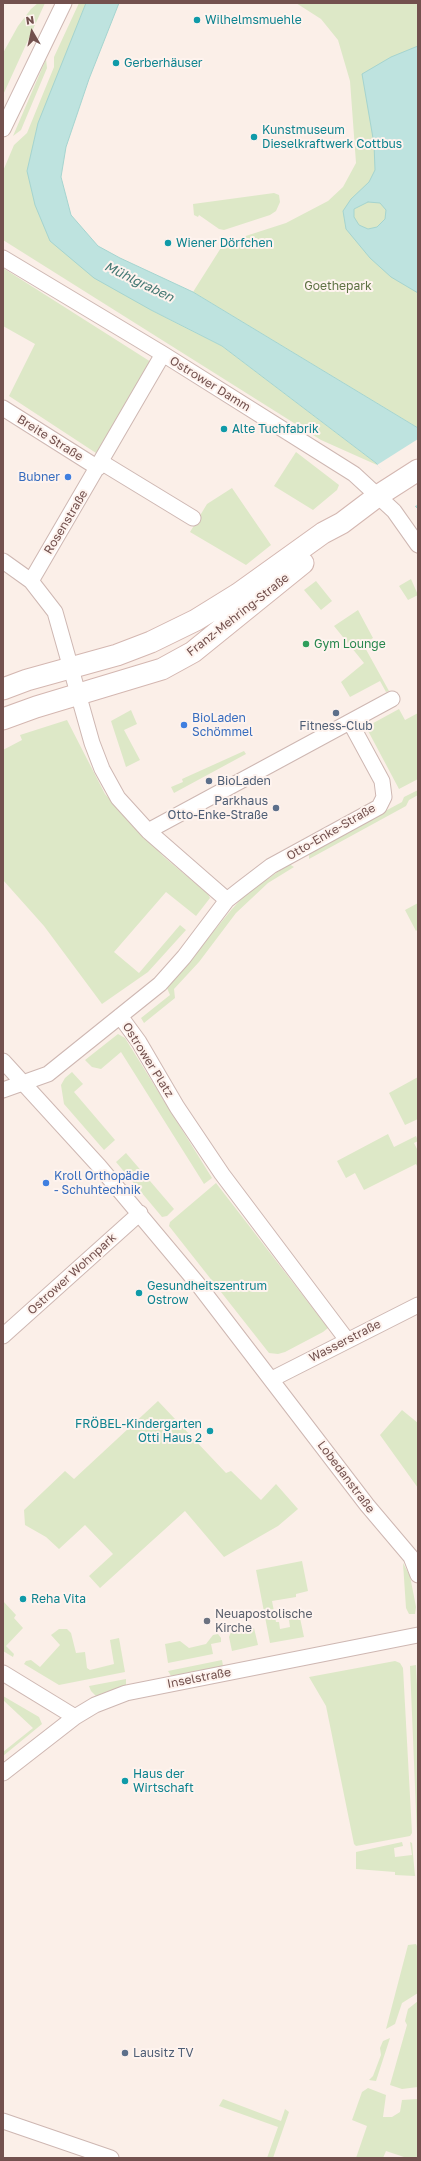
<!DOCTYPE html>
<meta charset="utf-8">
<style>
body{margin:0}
#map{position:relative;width:421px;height:2161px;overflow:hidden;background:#fbefe8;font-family:"Golos Text",sans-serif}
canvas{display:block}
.frame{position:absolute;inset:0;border:4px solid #73514e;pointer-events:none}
.north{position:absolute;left:12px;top:12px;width:40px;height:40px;-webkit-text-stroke:3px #fef3ee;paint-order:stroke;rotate:351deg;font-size:11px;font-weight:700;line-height:16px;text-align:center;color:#73514e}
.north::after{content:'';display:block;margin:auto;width:14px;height:18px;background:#73514e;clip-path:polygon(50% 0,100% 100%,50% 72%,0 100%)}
</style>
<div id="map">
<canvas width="421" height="2161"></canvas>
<div class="frame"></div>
<div class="north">N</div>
</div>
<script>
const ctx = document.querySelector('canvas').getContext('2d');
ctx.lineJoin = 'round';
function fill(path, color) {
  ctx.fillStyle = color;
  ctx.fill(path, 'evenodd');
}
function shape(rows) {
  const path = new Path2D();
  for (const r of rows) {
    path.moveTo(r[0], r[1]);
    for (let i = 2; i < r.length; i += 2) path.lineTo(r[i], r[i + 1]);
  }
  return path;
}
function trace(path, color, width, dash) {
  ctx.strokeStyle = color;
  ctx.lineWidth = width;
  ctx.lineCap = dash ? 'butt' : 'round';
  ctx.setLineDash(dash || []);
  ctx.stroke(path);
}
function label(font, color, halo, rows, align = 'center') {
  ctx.font = font + ' "Golos Text",sans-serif';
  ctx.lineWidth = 4;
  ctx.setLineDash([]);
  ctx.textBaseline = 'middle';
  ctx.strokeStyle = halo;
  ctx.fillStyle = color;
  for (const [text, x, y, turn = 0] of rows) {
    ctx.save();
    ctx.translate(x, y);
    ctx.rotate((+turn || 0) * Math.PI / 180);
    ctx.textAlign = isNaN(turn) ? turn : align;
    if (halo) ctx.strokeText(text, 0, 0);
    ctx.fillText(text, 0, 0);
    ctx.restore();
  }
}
fill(shape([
 [38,3,45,3,3,95,3,53,18,26,31,9],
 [79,3,86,3,27,171,151,310,222,346,376,463,377,465,321,440,3,240,3,171,14,145,27,133,54,67,54,57],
 [296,3,418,3,418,428,193,292,224,243,286,223,328,201,343,187,356,163,350,81,338,40,321,19],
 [46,59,47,68,21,130,13,136],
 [274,193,279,195,280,202,276,211,270,215,224,230,219,229,199,215,198,217,194,215,193,204],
 [3,268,151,362,96,453,9,396,35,344,3,326],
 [296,452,339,485,337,490,313,510,274,486],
 [232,488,271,545,246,565,190,532,207,504],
 [411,579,418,595,408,600,399,586],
 [316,581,332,601,321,610,304,590],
 [358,610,373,638,363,644,389,691,386,692,380,681,350,697,341,682,364,663,334,626],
 [399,709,405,720,418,713,418,779,399,789,366,727],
 [131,710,137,724,124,730,140,760,126,767,111,721],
 [67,720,105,794,164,857,208,894,210,898,196,916,166,892,114,952,139,973,180,925,186,930,148,972,102,1004,44,926,3,880,3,750,22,740,20,735],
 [244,751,246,754,174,793,171,787,183,782,182,779],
 [418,790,418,795,409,800,406,806,309,859,309,852,402,802,404,797],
 [289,864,294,867,268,883,236,913,199,962,174,989,175,998,144,1023,141,1018,170,995,167,988,232,909,246,894],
 [418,903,418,929,416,931,405,910],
 [118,1034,125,1038,212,1178,204,1184,121,1052,101,1069,92,1067,85,1060],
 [72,1072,83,1084,74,1092,115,1140,104,1150,64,1104,61,1085,65,1078],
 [418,1077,418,1119,405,1125,389,1093],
 [388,1134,394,1147,416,1136,418,1141,414,1143,418,1151,418,1168,416,1164,364,1190,355,1173,346,1178,337,1161],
 [126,1153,174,1209,167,1216,162,1217,116,1162],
 [216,1183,328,1328,323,1332,285,1352,278,1354,269,1353,169,1226,170,1222],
 [158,1401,226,1473,231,1471,261,1500,276,1484,298,1509,278,1526,224,1557,185,1511,100,1588,89,1576,113,1554,85,1525,59,1549,46,1537,25,1525,24,1510,65,1471,74,1479],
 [402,1410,418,1423,418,1488,380,1435],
 [302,1561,308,1591,296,1594,296,1597,272,1601,276,1622,279,1622,280,1629,290,1627,289,1620,300,1618,304,1637,270,1643,256,1570],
 [403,1563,410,1576,416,1607,415,1614,409,1614,406,1608],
 [3,1601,16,1615,14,1618,23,1628,6,1646,14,1654,13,1657,3,1651],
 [254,1628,258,1645,232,1651,229,1637,231,1632],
 [59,1629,67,1629,71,1633,76,1653,85,1652,87,1668,90,1670,114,1664,110,1640,119,1638,125,1672,59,1685,24,1664,26,1661,31,1660,40,1667,60,1645,51,1635],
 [218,1634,221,1638,221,1642,211,1644,213,1654,168,1663,165,1644,180,1641,189,1648,206,1644,213,1635],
 [222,1660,223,1666,171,1676,168,1671],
 [395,1661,400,1663,403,1668,412,1833,410,1836,356,1846,354,1844,326,1706,309,1677],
 [416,1665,418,1705,417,1835,410,1666],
 [126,1679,126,1685,96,1696,91,1691,89,1686],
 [3,1696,39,1717,42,1724,3,1756,3,1752,33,1728,3,1700],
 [402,1842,403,1846,394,1848,395,1857,412,1855,410,1842,412,1843,415,1876,395,1875,395,1872,356,1869,356,1852],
 [416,1944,418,1948,418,1993,402,2003,395,2024,386,2029,408,1945],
 [418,2001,418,2087,402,2089,390,2085,407,2025,405,2021,408,2009],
 [390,2038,376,2081,369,2080,373,2076,381,2055,380,2048,383,2041],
 [368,2088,386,2095,383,2117,392,2117,400,2112,402,2100,418,2099,418,2158,407,2158,386,2151,383,2158,356,2158,367,2126,352,2120,362,2092],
 [223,2099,281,2121,285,2109,289,2112,273,2158,267,2158,278,2127,219,2106]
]), '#dde8c7');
const water = shape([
 [86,3,119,3,89,79,66,147,61,177,71,215,98,246,120,258,193,292,418,428,418,509,376,463,222,346,151,310,94,278,50,241,35,205,27,171,38,123,86,3],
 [418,46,418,293,391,277,370,258,346,229,343,211,351,199,369,182,375,170,374,144,362,74,391,57,418,46],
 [368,202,380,203,386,210,385,219,377,227,368,229,359,225,354,217,354,209,368,202]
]);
fill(water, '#bee3df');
trace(water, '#a5d4cf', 1);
fill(shape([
 [418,439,418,504,414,507,377,465]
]), '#fbefe8');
const street = shape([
 [3,129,64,3],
 [3,258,163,354,354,474,394,511,418,545],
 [3,408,98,468],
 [101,462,193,518],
 [3,561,31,581,55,612,92,743,102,769,118,798,148,831,227,900],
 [31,581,163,354],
 [148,831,392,699],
 [120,1016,139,1042,177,1107,222,1174,347,1340],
 [3,1061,99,1166,197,1283,367,1505,411,1557,418,1575],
 [3,1090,48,1074,160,984,184,957,227,900,241,889,271,866,379,807,384,797,382,781,350,722],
 [3,1336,140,1213],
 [272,1379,418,1305],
 [3,1673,75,1717],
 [3,1773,75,1717,95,1705,126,1693,418,1635],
 [3,2121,111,2158]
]);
const secondary = shape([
 [3,689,27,680,117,655,151,642,196,620,238,594,323,533,342,523,379,495,418,470],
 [3,719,36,707,162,669,193,652,303,563]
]);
trace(street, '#ceb7b2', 17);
trace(secondary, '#d4b7b1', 23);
trace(street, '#fff', 15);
trace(secondary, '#fff', 21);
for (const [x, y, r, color] of [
 [197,20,4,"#0f9aa8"],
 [116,63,4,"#0f9aa8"],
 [254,137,4,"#0f9aa8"],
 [168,243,4,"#0f9aa8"],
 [224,429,4,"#0f9aa8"],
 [68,477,4,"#3f7fe0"],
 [306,644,4,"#2e9e5b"],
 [336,713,4,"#5c6f8a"],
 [184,725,4,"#3f7fe0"],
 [209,781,4,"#5c6f8a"],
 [276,808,4,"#5c6f8a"],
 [46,1183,4,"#3f7fe0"],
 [139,1293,4,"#0f9aa8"],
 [210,1431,4,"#0f9aa8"],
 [23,1599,4,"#0f9aa8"],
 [207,1621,4,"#6b7280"],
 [125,1781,4,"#0f9aa8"],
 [125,2053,4,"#5c6f8a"]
]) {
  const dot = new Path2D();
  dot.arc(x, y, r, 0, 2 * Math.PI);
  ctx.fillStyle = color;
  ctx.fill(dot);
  trace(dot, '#fef3ee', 1.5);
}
label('12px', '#0d838f', '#fef3ee', [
 ["Wilhelmsmuehle",205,20],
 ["Gerberhäuser",124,63],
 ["Kunstmuseum",262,130],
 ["Dieselkraftwerk Cottbus",262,144],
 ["Wiener Dörfchen",176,243],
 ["Alte Tuchfabrik",232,429],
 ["Gesundheitszentrum",147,1286],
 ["Ostrow",147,1300],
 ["FRÖBEL-Kindergarten",202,1424,"right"],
 ["Otti Haus 2",202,1438,"right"],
 ["Reha Vita",31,1599],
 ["Haus der",133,1774],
 ["Wirtschaft",133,1788]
], 'left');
label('12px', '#5e7243', '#fef3ee', [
 ["Goethepark",338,286]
]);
label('12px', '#73514e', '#fef3ee', [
 ["Ostrower Damm",210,384,32],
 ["Breite Straße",50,438,32],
 ["Rosenstraße",66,522,-59],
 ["Franz-Mehring-Straße",238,615,-38],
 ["Otto-Enke-Straße",331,832,-30],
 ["Ostrower Platz",148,1060,58],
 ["Ostrower Wohnpark",72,1274,-42],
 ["Wasserstraße",345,1341,-27],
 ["Lobedanstraße",346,1477,53],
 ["Inselstraße",199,1678,-11]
]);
label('12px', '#366cbe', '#fef3ee', [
 ["Bubner",60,477,"right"],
 ["BioLaden",192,718],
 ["Schömmel",192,732],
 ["Kroll Orthopädie",54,1176],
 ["- Schuhtechnik",54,1190]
], 'left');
label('12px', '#27864d', '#fef3ee', [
 ["Gym Lounge",314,644]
], 'left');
label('12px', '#4e5e75', '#fef3ee', [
 ["Fitness-Club",336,726,"center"],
 ["BioLaden",217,781],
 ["Parkhaus",268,801,"right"],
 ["Otto-Enke-Straße",268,815,"right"],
 ["Lausitz TV",133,2053]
], 'left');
label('12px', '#5b616d', '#fef3ee', [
 ["Neuapostolische",215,1614],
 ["Kirche",215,1628]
], 'left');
label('italic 13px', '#427772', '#fef3ee', [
 ["Mühlgraben",139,282,26]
]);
</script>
